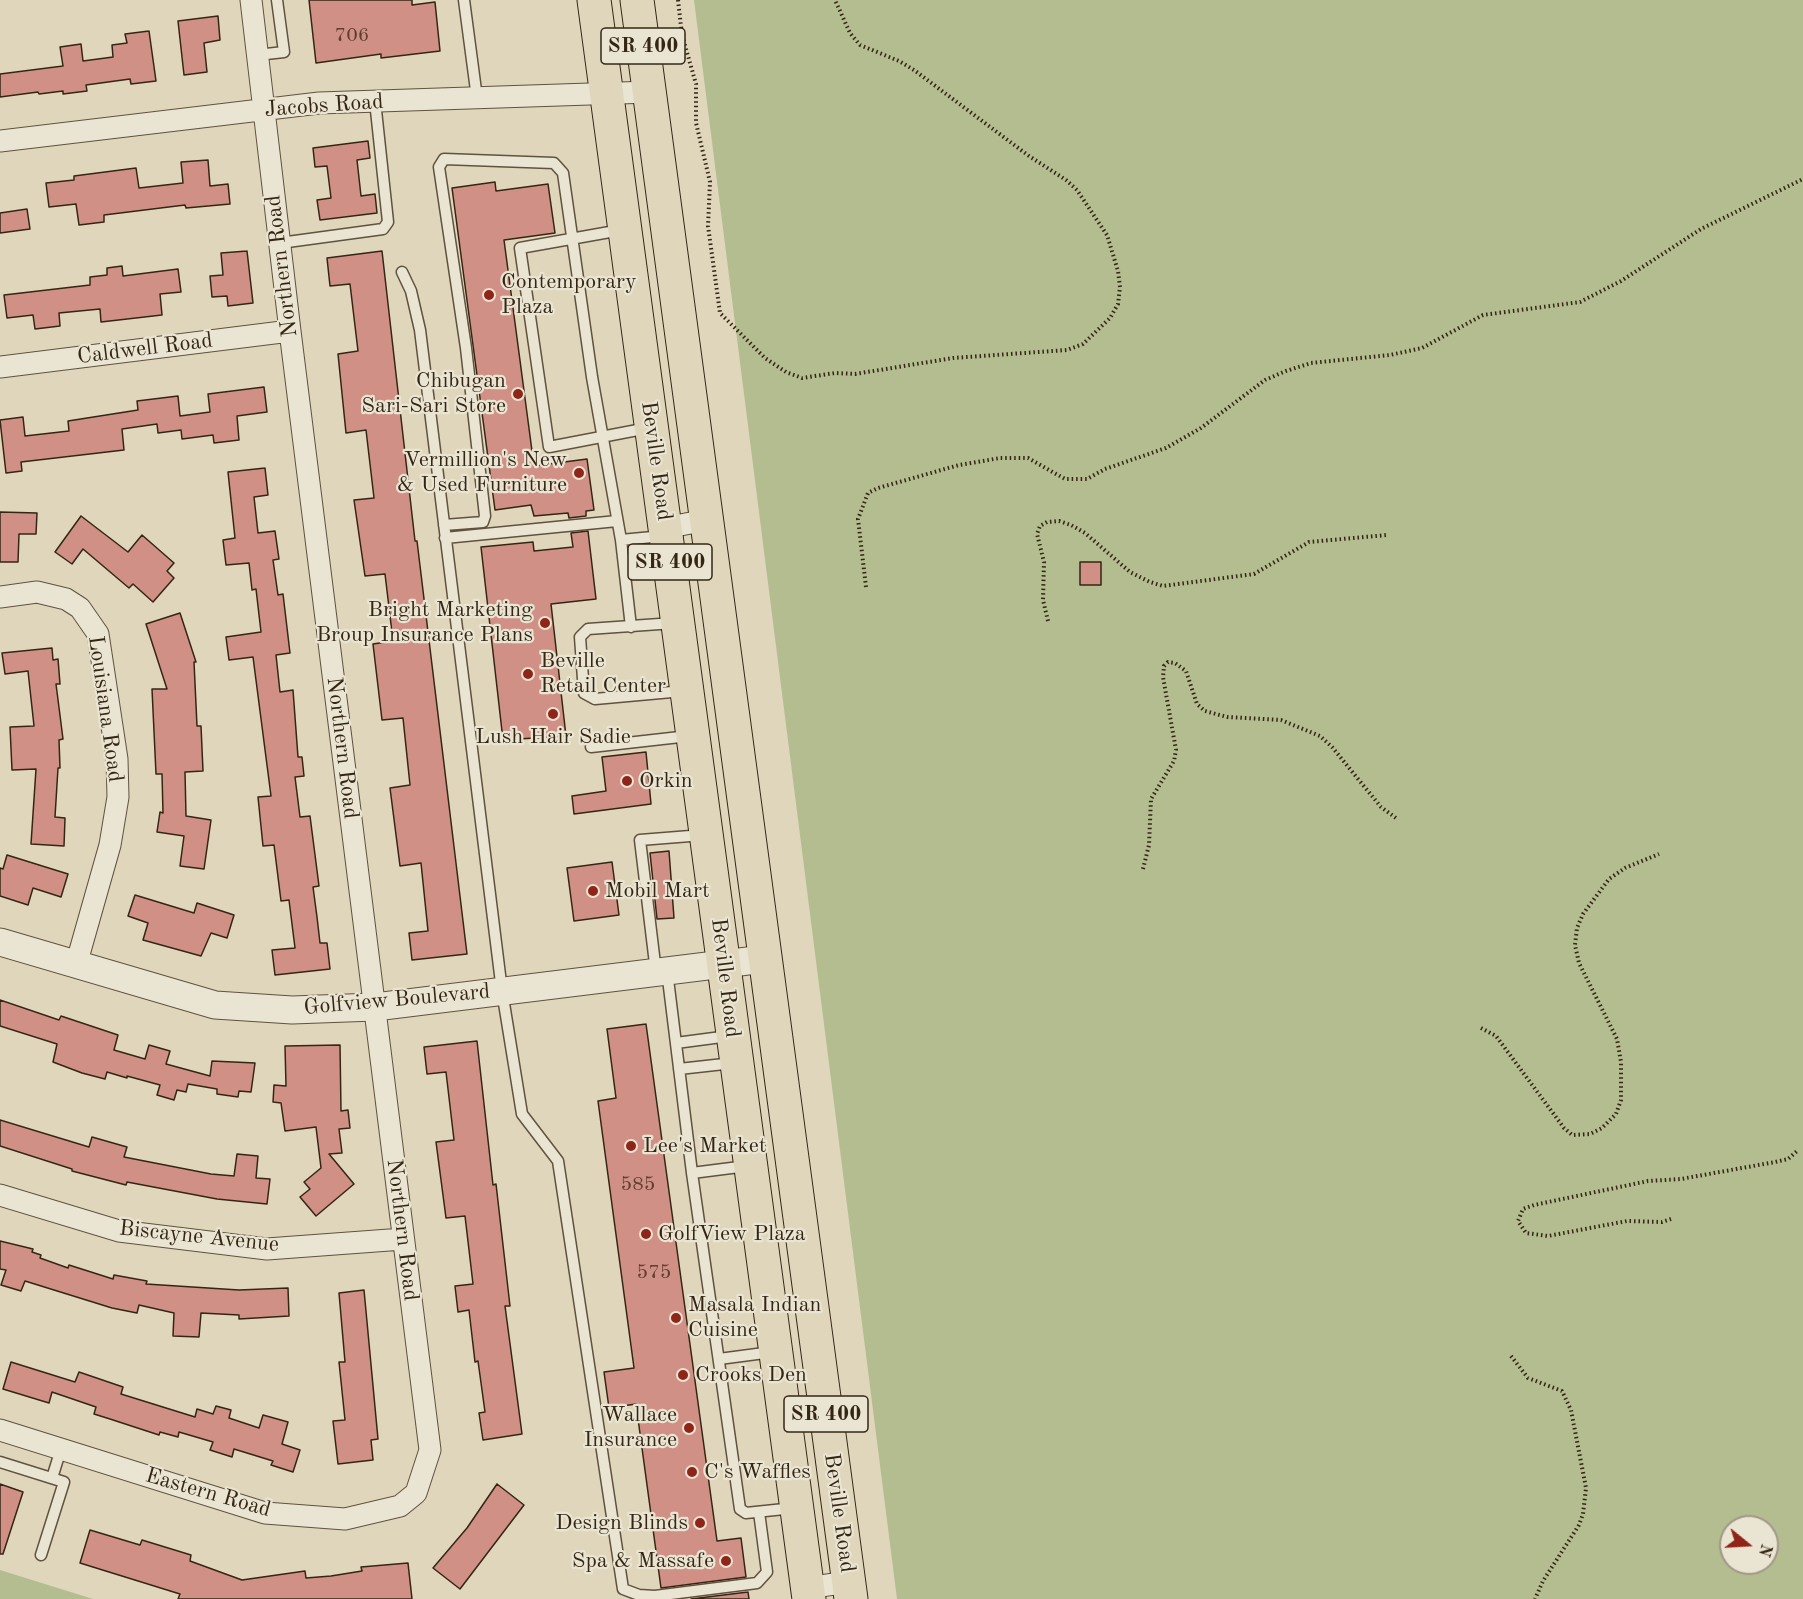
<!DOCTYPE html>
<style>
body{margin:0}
#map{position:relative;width:1803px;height:1599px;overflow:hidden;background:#dfd6bc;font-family:"Old Standard TT",serif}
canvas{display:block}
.north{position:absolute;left:1719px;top:1515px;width:60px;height:60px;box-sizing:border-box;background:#eae4d3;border:2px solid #a29887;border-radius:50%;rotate:108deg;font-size:16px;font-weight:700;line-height:24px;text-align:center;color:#352614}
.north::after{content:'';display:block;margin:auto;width:21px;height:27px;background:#8f2418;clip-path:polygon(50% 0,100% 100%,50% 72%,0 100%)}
</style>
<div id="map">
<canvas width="1803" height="1599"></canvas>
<div class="north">N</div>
</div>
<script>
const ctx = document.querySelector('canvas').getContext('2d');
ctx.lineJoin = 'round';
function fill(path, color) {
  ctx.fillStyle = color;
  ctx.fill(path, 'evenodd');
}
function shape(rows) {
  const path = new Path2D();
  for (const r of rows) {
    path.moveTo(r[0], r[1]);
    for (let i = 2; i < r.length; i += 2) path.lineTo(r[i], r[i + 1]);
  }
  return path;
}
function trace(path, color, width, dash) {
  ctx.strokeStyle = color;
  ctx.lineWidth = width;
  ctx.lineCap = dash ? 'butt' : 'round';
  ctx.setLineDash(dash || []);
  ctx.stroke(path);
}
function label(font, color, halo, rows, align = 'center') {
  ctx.font = font + ' "Old Standard TT",serif';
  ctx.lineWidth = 4.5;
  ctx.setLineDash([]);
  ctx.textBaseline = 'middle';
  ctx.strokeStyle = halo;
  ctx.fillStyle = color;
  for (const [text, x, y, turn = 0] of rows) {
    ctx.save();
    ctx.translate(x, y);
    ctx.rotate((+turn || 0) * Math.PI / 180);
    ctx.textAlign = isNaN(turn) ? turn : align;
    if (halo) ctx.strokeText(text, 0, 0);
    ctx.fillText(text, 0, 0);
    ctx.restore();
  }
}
fill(shape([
 [694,0,1803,0,1803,1599,897,1599],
 [1731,1527,1767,1527,1767,1563,1731,1563],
 [0,1570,93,1599,0,1599]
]), '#b3bd90');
const building = shape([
 [309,0,412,0,412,5,435,2,440,51,381,58,381,54,316,63,309,0],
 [218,16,220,40,204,43,207,72,184,75,178,21,218,16],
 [149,31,156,81,131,84,130,79,86,85,87,91,63,94,63,91,39,94,38,92,0,97,0,74,63,66,60,47,81,44,83,61,113,57,112,45,127,43,125,34,149,31],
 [368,141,370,158,357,160,361,196,375,194,377,213,320,220,317,200,331,198,327,166,315,167,313,148,368,141],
 [208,160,210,186,228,184,230,204,186,208,185,205,104,215,104,222,79,225,76,204,49,207,46,183,74,180,74,176,136,168,139,188,183,183,181,162,208,160],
 [495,182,496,191,548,184,555,233,504,240,534,466,587,459,594,510,586,511,586,516,569,518,568,513,534,516,531,505,495,510,452,188,495,182],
 [27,209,30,229,0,233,0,213,27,209],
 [247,251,253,303,228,306,227,296,212,297,210,276,223,275,221,253,247,251],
 [382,251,415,541,417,541,467,954,412,960,409,933,428,931,421,863,400,866,390,788,410,785,403,718,382,720,373,644,393,641,385,574,365,576,354,500,374,498,366,430,346,433,338,354,358,351,350,284,330,286,327,258,382,251],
 [122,266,123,276,178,269,181,292,160,294,162,315,101,322,100,309,59,313,60,326,35,329,33,315,7,318,4,295,90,285,90,277,107,275,107,268,122,266],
 [264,387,267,412,237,416,239,440,214,443,213,435,182,439,181,430,158,433,157,424,122,429,124,450,21,462,22,471,6,473,0,420,23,417,25,436,69,431,68,421,138,410,137,401,178,396,180,416,210,412,208,394,264,387],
 [265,468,268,495,254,497,258,533,275,531,279,559,273,560,278,595,283,594,290,653,276,655,280,692,293,690,298,757,302,757,304,776,295,777,300,817,310,816,319,886,313,887,317,917,320,943,327,943,330,969,275,975,272,950,295,948,289,900,281,901,274,845,263,846,258,797,271,796,253,657,229,660,226,637,261,632,256,589,252,590,249,563,226,565,223,540,235,538,228,472,265,468],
 [0,512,37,513,36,534,19,534,18,562,0,562,0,512],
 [81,516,128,552,142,535,174,563,167,571,174,578,153,602,133,584,129,588,83,549,72,564,55,552,81,516],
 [588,531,596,599,551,604,566,736,503,740,481,547,533,542,534,551,573,547,571,533,588,531],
 [1080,562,1101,562,1101,585,1080,585,1080,562],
 [180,613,196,662,194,662,197,726,201,726,203,771,185,772,186,816,211,820,204,869,180,866,184,836,157,832,160,812,163,813,162,774,156,774,152,689,167,689,146,624,180,613],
 [52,648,53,660,58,659,60,684,56,684,63,739,59,740,60,768,58,768,55,817,65,818,64,846,31,844,36,769,12,770,10,727,34,726,28,671,5,674,2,653,52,648],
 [646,752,651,804,574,814,572,796,606,791,602,757,646,752],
 [669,851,674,918,657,919,650,853,669,851],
 [7,855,68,874,61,897,33,888,28,905,0,896,0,868,3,869,7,855],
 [612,862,619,915,574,921,567,868,612,862],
 [135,895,194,913,197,903,234,915,227,938,211,933,201,956,143,940,148,923,128,916,135,895],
 [0,1000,59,1020,61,1016,118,1035,114,1050,145,1059,149,1045,170,1051,166,1064,210,1076,212,1061,255,1063,251,1092,239,1091,238,1097,217,1094,217,1089,188,1084,186,1092,177,1090,174,1100,157,1095,160,1085,127,1076,127,1078,107,1072,105,1079,82,1073,53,1062,57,1044,0,1026,0,1000],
 [646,1024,717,1541,741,1538,746,1577,661,1588,636,1404,609,1408,604,1372,634,1368,598,1101,616,1098,607,1029,646,1024],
 [477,1041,493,1185,496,1184,510,1306,505,1306,522,1434,483,1440,479,1413,485,1412,478,1361,475,1362,469,1310,458,1312,455,1286,473,1284,465,1216,446,1218,436,1142,454,1140,446,1072,427,1074,424,1047,477,1041],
 [340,1045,341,1111,348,1110,350,1128,339,1129,342,1153,329,1154,354,1184,316,1216,300,1197,310,1189,304,1182,321,1168,316,1127,285,1131,281,1103,273,1102,274,1085,286,1086,285,1046,340,1045],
 [0,1120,89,1147,92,1137,127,1147,124,1157,211,1174,234,1176,237,1154,258,1156,256,1178,270,1179,267,1204,217,1199,127,1182,126,1185,72,1171,72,1169,0,1146,0,1120],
 [0,1241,33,1249,32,1252,41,1255,40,1258,68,1268,69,1265,113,1279,114,1275,147,1281,146,1284,239,1290,288,1288,289,1316,239,1319,239,1315,201,1313,199,1337,173,1336,174,1313,139,1305,137,1313,112,1308,25,1281,21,1291,1,1285,6,1270,0,1269,0,1241],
 [364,1290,378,1439,371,1440,373,1460,338,1464,333,1421,345,1420,339,1362,345,1362,339,1293,364,1290],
 [11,1362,75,1382,79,1372,123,1387,121,1394,195,1417,197,1409,213,1414,216,1406,231,1410,229,1418,259,1428,263,1415,288,1422,282,1444,300,1450,293,1472,271,1465,273,1461,234,1449,232,1457,210,1450,213,1442,179,1432,178,1437,160,1432,159,1435,110,1419,94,1414,96,1407,52,1392,49,1403,3,1389,11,1362],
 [0,1484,23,1492,3,1554,0,1554,0,1484],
 [497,1484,524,1505,460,1589,433,1568,467,1528,497,1484],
 [90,1530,140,1545,142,1540,191,1555,190,1561,242,1580,305,1571,306,1578,331,1576,362,1571,361,1567,408,1563,412,1599,178,1599,180,1594,80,1563,90,1530],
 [748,1592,749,1599,691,1599,748,1592]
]);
fill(building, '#d19086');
trace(building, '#352614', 1.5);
const service = shape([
 [464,0,477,98],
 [257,55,284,52,277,0],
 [621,230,520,248,549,447,648,428],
 [280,243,383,229,388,222,375,101],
 [402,272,411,291,420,330,502,991,522,1114,558,1161,623,1589,639,1595,655,1596,757,1583,767,1572,759,1512],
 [444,525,483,522,485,516,466,348,439,167,444,159,554,163,563,173,592,377,621,540,631,627],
 [445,538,617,521],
 [621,540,663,536],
 [674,623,588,629,580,637,584,693,595,699,683,691],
 [591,747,689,736],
 [667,971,692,1173,740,1509,746,1513,794,1508],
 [656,972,640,840,703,835],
 [676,1043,729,1036],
 [679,1069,733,1063],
 [692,1173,747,1166],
 [719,1359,772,1352],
 [0,1462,64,1482,41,1555],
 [52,1478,61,1449]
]);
const minor = shape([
 [0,141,319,103,650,92],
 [0,367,290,331],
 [665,528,706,520],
 [0,597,37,592,66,599,80,608,98,634,117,759,118,797,110,845,76,965],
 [0,1195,119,1231,267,1249,403,1239],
 [0,1430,265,1513,345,1519,400,1506,416,1493,430,1450,290,331,251,0],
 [807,1588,848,1582]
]);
const tertiary = shape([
 [0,942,215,1005,292,1010,375,1007,764,959]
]);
const primary = shape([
 [594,0,809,1599],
 [637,0,851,1599]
]);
trace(service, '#60523e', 13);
trace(minor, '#60523e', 23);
trace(tertiary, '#60523e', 29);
trace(primary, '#352614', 35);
trace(shape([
 [678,0,682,35,696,84,696,123,710,182,708,226,720,313,765,358,786,372,802,378,835,373,855,374,953,358,1067,350,1083,344,1110,318,1118,304,1120,287,1118,271,1107,235,1077,190,1066,180,1029,156,914,70,899,61,860,45,850,33,835,0],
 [866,587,858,519,868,493,878,488,959,465,1000,458,1028,458,1065,479,1087,479,1105,469,1166,448,1201,428,1265,380,1286,371,1311,363,1390,355,1422,348,1483,315,1580,302,1621,281,1701,229,1803,179],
 [1048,621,1043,600,1044,562,1037,534,1040,526,1047,522,1059,521,1071,525,1085,533,1130,572,1150,582,1163,586,1254,574,1309,542,1387,535],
 [1143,869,1149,845,1151,799,1174,761,1176,750,1163,677,1164,666,1168,662,1175,663,1186,671,1197,704,1205,711,1227,717,1281,720,1320,736,1332,747,1381,807,1396,818],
 [1481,1028,1496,1036,1564,1128,1572,1135,1590,1134,1602,1128,1616,1114,1621,1100,1621,1062,1617,1039,1579,963,1575,945,1577,928,1583,914,1609,879,1625,868,1659,854],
 [1671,1219,1662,1222,1627,1221,1548,1236,1526,1233,1518,1221,1523,1209,1534,1205,1648,1181,1681,1179,1775,1162,1788,1159,1797,1151],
 [1511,1356,1528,1378,1562,1391,1571,1410,1586,1488,1583,1514,1579,1525,1543,1581,1535,1599]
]), '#352614', 4, [1.5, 3]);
trace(service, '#eae4d3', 10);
trace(minor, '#eae4d3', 21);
trace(tertiary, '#eae4d3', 27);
trace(primary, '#dfd6bc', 33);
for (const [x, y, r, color] of [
 [489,295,6,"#8f2418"],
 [518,394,6,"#8f2418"],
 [579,473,6,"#8f2418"],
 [545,623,6,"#8f2418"],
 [528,674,6,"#8f2418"],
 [553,714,6,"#8f2418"],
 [627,781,6,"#8f2418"],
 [593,891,6,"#8f2418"],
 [631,1146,6,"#8f2418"],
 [646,1234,6,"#8f2418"],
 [676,1318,6,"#8f2418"],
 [683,1375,6,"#8f2418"],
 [689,1428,6,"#8f2418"],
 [692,1472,6,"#8f2418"],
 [700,1523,6,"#8f2418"],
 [726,1561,6,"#8f2418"]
]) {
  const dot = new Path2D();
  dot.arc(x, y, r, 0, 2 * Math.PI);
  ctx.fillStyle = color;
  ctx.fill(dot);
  trace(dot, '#eae4d3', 2);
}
label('20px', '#5c4030', null, [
 ["706",352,36],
 ["585",638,1185],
 ["575",654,1273]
]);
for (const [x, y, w] of [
 [643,46,84],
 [670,562,84],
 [826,1414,84]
]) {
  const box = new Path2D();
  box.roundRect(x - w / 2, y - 18, w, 36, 4.5);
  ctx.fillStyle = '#eae4d3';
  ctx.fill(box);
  trace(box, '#352614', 1.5);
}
label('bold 21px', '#352614', null, [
 ["SR 400",643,46],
 ["SR 400",670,562],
 ["SR 400",826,1414]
]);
label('22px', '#352614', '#eae4d3', [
 ["Jacobs Road",324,106,-4],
 ["Northern Road",282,266,-97],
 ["Caldwell Road",145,349,-7],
 ["Beville Road",656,461,82],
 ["Louisiana Road",105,709,82],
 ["Northern Road",342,748,83],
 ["Beville Road",725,978,83],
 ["Golfview Boulevard",397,1000,-5],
 ["Northern Road",402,1230,83],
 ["Biscayne Avenue",199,1237,6],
 ["Eastern Road",208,1493,16],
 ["Beville Road",839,1513,82]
]);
label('22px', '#352614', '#eae4d3', [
 ["Contemporary",501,282],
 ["Plaza",501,307],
 ["Chibugan",506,381,"right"],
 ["Sari-Sari Store",506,406,"right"],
 ["Vermillion's New",567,460,"right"],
 ["& Used Furniture",567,485,"right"],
 ["Bright Marketing",533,610,"right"],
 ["Broup Insurance Plans",533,635,"right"],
 ["Beville",540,661],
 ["Retail Center",540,686],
 ["Lush Hair Sadie",553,737,"center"],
 ["Orkin",639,781],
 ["Mobil Mart",605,891],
 ["Lee's Market",643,1146],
 ["GolfView Plaza",658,1234],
 ["Masala Indian",688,1305],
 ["Cuisine",688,1330],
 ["Crooks Den",695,1375],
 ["Wallace",677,1415,"right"],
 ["Insurance",677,1440,"right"],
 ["C's Waffles",704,1472],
 ["Design Blinds",688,1523,"right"],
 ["Spa & Massafe",714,1561,"right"]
], 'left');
</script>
